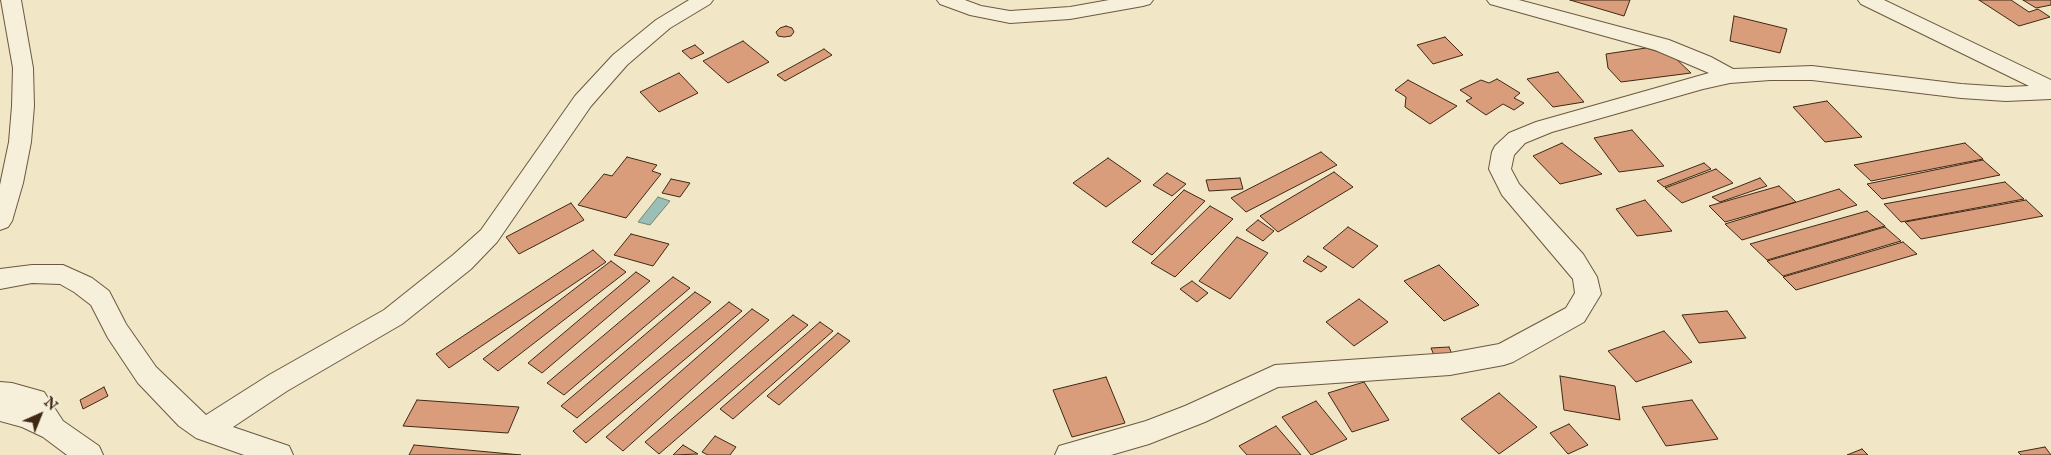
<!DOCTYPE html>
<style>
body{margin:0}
#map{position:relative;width:2051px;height:455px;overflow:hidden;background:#f1e6c6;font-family:"IM FELL English",serif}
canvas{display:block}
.north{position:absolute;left:15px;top:390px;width:50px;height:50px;-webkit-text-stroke:4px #f6efda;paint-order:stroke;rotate:44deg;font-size:14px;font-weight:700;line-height:20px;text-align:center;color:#3f2814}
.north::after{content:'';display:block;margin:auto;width:18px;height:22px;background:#3f2814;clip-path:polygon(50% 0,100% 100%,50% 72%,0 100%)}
</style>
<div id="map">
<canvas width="2051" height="455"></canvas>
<div class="north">N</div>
</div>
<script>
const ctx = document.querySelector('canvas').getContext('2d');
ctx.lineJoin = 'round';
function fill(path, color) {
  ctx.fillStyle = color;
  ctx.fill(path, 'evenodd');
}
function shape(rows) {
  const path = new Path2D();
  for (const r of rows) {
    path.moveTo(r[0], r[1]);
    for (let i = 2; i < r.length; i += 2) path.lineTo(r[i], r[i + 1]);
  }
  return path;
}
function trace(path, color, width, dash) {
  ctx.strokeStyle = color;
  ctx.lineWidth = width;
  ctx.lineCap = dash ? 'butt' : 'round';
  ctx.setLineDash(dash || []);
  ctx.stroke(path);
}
const water = shape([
 [658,197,670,201,650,225,638,222,658,197]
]);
fill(water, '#9bbfb6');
trace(water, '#768375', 1);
const building = shape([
 [1570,0,1630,0,1624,16,1570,0],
 [1979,0,2011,0,2029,12,2038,9,2050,17,2019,26,1979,0],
 [2023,0,2051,0,2051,5,2036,8,2023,0],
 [1734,16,1787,29,1780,53,1730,41,1734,16],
 [786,26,792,28,794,32,791,36,784,37,778,36,776,32,780,28,786,26],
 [1445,37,1463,55,1433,64,1417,45,1445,37],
 [743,41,769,62,728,83,703,61,743,41],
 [695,45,704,53,691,59,682,51,695,45],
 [1646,48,1673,56,1691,73,1621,82,1608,68,1606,54,1646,48],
 [824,49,832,55,785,81,777,75,824,49],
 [1558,72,1584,102,1553,107,1527,79,1558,72],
 [679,73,698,93,659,112,640,92,679,73],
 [1497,79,1520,93,1514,98,1524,103,1514,110,1503,104,1486,115,1466,101,1472,98,1460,90,1481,80,1489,83,1497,79],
 [1408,80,1457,106,1430,124,1405,107,1406,97,1395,90,1408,80],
 [1827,101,1862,137,1825,142,1793,107,1827,101],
 [1632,130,1664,166,1619,172,1594,138,1632,130],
 [1562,143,1602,174,1560,184,1533,156,1562,143],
 [1965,143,1983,159,1871,181,1854,165,1965,143],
 [1321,152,1337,165,1246,212,1231,198,1321,152],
 [627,157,657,165,652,171,661,174,626,218,578,205,604,174,612,176,627,157],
 [1108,158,1141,181,1106,207,1073,183,1108,158],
 [1983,160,2000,175,1882,199,1867,184,1983,160],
 [1704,163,1711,169,1664,187,1657,181,1704,163],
 [1716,169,1733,183,1682,203,1665,188,1716,169],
 [1334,172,1353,187,1278,232,1260,216,1334,172],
 [1167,173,1186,184,1172,196,1153,185,1167,173],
 [1240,178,1243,189,1209,191,1206,180,1240,178],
 [1760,178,1767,186,1720,202,1712,197,1760,178],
 [671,179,690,183,680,197,662,193,671,179],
 [2005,182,2024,199,1901,222,1884,204,2005,182],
 [1779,186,1796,202,1725,222,1709,206,1779,186],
 [1839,189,1857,205,1742,240,1725,224,1839,189],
 [1184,190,1205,201,1152,255,1132,242,1184,190],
 [1645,200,1672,231,1637,236,1616,209,1645,200],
 [2026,200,2043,216,1921,239,1905,222,2026,200],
 [571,203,584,220,519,254,506,237,571,203],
 [1210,206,1233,219,1175,277,1151,263,1210,206],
 [1867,211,1885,226,1767,260,1750,244,1867,211],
 [1258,220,1274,231,1263,241,1246,230,1258,220],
 [1348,227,1378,246,1353,268,1323,248,1348,227],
 [1885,227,1901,241,1783,276,1767,261,1885,227],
 [631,234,669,244,653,266,614,255,631,234],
 [1237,237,1268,253,1230,299,1199,281,1237,237],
 [1903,242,1917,254,1796,290,1783,277,1903,242],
 [593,250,606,262,449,368,436,354,593,250],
 [1308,256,1327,267,1321,272,1303,261,1308,256],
 [611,261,626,272,498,371,483,359,611,261],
 [1439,265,1479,305,1444,321,1404,281,1439,265],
 [636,272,650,281,542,373,528,363,636,272],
 [673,277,690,288,564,395,547,383,673,277],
 [1192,281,1208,293,1197,302,1180,289,1192,281],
 [695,292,711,302,577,418,561,406,695,292],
 [1359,299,1388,322,1354,346,1326,322,1359,299],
 [729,302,742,311,586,443,573,431,729,302],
 [752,309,769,320,623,451,606,437,752,309],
 [1727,311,1746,338,1699,343,1682,315,1727,311],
 [793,315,808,325,659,454,645,442,793,315],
 [820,322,833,331,733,419,720,409,820,322],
 [1664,331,1692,362,1636,382,1608,351,1664,331],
 [838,333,850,341,779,405,767,396,838,333],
 [1449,347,1454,359,1436,360,1431,348,1449,347],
 [1560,376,1615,386,1620,420,1564,410,1560,376],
 [1106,377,1125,423,1072,437,1053,390,1106,377],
 [1364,382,1389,420,1352,432,1328,393,1364,382],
 [104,387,108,396,83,409,80,400,104,387],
 [1499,393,1537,427,1499,454,1461,419,1499,393],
 [417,400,519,407,508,433,403,426,417,400],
 [1692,400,1718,439,1666,446,1642,407,1692,400],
 [1316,401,1347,439,1311,455,1282,417,1316,401],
 [1569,424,1588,445,1568,454,1550,433,1569,424],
 [1276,426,1301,455,1247,455,1239,446,1276,426],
 [715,436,736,447,730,455,708,455,702,452,715,436],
 [414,445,521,455,409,455,414,445],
 [683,445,698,454,673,455,683,445],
 [2045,447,2051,455,2021,455,2018,452,2045,447],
 [1862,449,1868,455,1847,455,1862,449]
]);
fill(building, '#da9d7c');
trace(building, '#3f2814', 1);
const minor = shape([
 [1,0,21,0,33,68,34,106,31,142,23,183,12,221,8,227,0,230,0,185,9,142,12,106,13,68,1,0],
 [689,0,713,0,710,4,670,28,627,65,591,106,497,242,471,269,402,324,287,391,233,427,289,446,293,455,244,455,196,438,179,426,138,383,108,338,91,305,74,292,60,284,32,283,0,289,0,269,32,265,63,265,92,278,109,291,126,324,156,367,206,415,269,375,384,310,453,255,481,230,575,96,613,55,656,20,689,0],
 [937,0,965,0,981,6,1010,11,1070,7,1109,0,1153,0,1150,4,1143,6,1070,19,1010,23,970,15,940,4,937,0],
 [1487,0,1519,0,1669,40,1711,57,1733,69,1812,66,1961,84,2006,87,2029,86,1861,4,1858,0,1884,0,2051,80,2051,99,2006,101,1961,98,1812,80,1770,80,1730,83,1703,89,1552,132,1525,143,1514,155,1511,169,1519,184,1583,254,1597,277,1601,294,1584,322,1513,362,1504,365,1450,375,1278,387,1205,422,1149,444,1111,455,1055,455,1059,446,1146,421,1185,406,1275,365,1450,353,1499,344,1566,308,1575,293,1573,279,1502,195,1489,169,1492,152,1495,146,1509,133,1536,122,1709,73,1655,50,1490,4,1487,0],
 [0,382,12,383,44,392,63,421,99,446,103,455,67,455,43,437,22,427,0,421,0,382]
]);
trace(minor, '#6c5840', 2);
fill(minor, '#f6efda');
</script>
